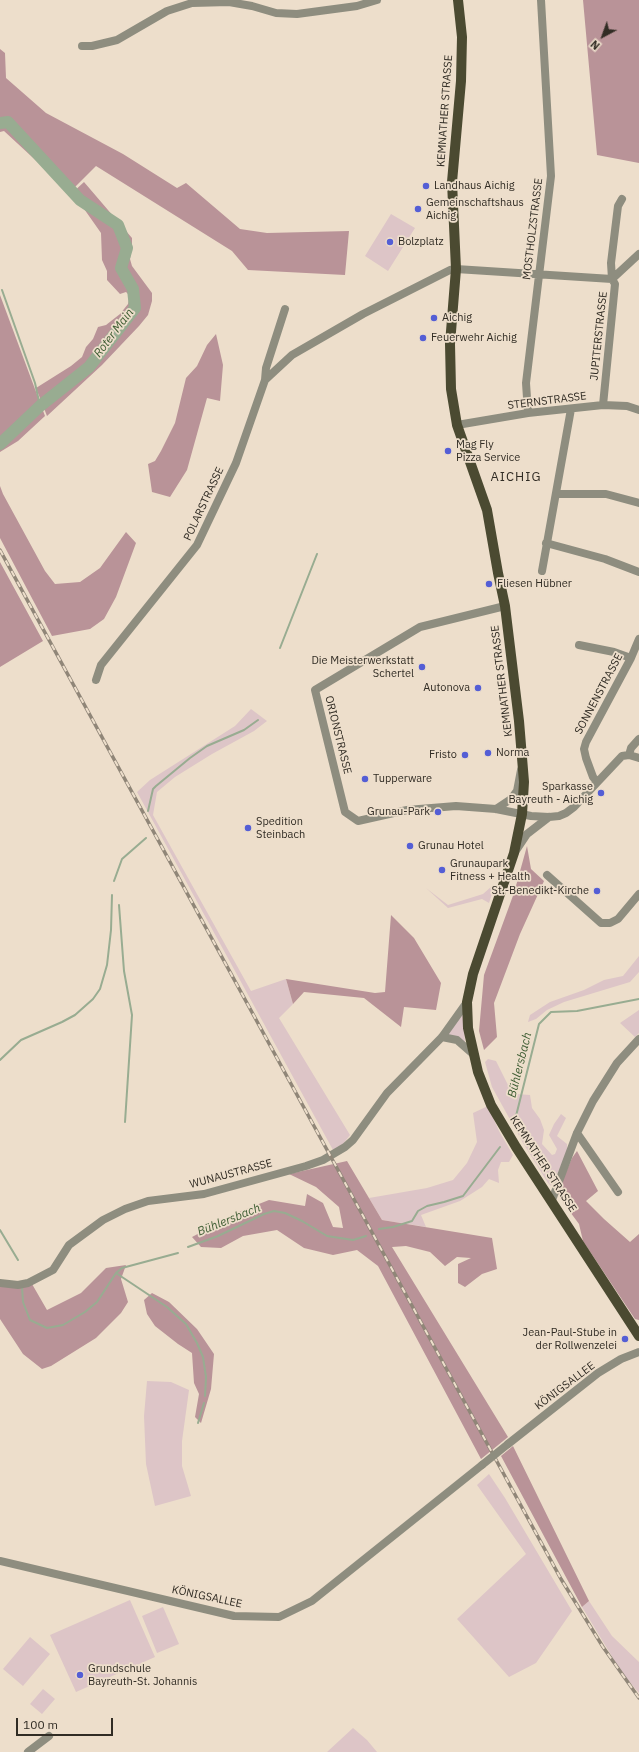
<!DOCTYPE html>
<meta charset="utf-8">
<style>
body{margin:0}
#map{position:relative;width:639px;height:1752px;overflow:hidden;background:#eddecb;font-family:"IBM Plex Sans",sans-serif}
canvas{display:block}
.north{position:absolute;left:583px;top:16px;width:40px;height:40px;-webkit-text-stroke:3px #eddecb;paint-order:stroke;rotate:221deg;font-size:11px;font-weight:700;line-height:16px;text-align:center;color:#312c24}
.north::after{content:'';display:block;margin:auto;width:14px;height:18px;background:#312c24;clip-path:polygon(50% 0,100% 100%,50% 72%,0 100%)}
.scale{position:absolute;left:16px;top:1718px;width:97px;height:18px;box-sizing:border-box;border:2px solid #312c24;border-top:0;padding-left:5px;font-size:12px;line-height:14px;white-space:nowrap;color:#312c24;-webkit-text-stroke:3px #eddecb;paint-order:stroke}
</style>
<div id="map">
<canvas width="639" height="1752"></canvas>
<div class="north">N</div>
<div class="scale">100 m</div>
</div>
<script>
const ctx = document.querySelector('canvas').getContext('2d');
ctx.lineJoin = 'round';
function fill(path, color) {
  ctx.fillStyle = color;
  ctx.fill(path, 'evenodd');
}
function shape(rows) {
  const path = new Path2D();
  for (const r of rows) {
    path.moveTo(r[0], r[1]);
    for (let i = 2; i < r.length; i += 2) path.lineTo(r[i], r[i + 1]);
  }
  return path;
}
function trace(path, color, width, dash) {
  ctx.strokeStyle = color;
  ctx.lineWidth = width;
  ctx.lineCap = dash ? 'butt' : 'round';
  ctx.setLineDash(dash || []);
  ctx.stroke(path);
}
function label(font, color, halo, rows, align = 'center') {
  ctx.font = font + ' "IBM Plex Sans",sans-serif';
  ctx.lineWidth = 3.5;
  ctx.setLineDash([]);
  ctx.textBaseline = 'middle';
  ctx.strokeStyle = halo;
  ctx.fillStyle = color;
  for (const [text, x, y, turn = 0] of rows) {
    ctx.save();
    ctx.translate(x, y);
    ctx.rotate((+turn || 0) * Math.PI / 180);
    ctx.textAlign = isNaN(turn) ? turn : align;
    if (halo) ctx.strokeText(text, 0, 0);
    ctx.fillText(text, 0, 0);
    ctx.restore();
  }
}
fill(shape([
 [391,214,415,228,388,271,365,256],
 [251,709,267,721,254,731,212,754,175,777,157,792,153,815,251,991,286,979,293,1004,279,1018,350,1135,343,1144,333,1150,137,792,150,780,235,726],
 [492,886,493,891,489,903,482,899,448,908,426,888,448,905,483,894],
 [639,956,639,972,630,982,564,1002,547,1010,536,1019,528,1022,530,1015,550,1002,584,990,604,980,623,976],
 [639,1010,639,1033,635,1037,620,1023],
 [462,1013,464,1015,465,1046,445,1036],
 [488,1059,496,1061,509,1087,516,1094,530,1095,532,1108,540,1119,544,1130,542,1144,552,1155,555,1154,557,1149,549,1135,554,1124,561,1114,566,1118,557,1136,567,1144,567,1154,551,1186,548,1183,523,1143,492,1087,485,1062],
 [488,1106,499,1131,513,1155,509,1162,501,1162,498,1170,499,1183,489,1179,482,1187,460,1201,421,1215,426,1227,382,1220,369,1198,427,1188,453,1180,467,1163,477,1142,473,1113],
 [147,1381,171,1382,189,1390,182,1441,182,1466,191,1496,155,1506,146,1464,144,1416],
 [489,1474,505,1498,572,1611,536,1663,509,1677,457,1619,526,1554,477,1485],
 [130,1600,155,1657,76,1692,50,1635],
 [589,1601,612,1636,639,1662,639,1693,622,1673,582,1607],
 [163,1607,179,1644,157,1653,142,1616],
 [30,1637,50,1654,23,1686,3,1669],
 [43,1689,55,1699,42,1714,30,1704],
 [353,1728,367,1740,377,1752,327,1752]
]), '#ddc5c7');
fill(shape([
 [583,0,639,0,639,163,597,155],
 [0,49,5,53,6,78,46,113,123,154,177,188,186,183,240,229,267,233,349,231,345,275,248,270,232,251,96,166,70,192,4,131,0,132],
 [84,182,132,238,132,247,130,259,132,266,152,293,152,301,148,315,139,326,102,365,47,416,36,388,71,366,82,357,86,347,93,339,98,327,106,325,120,314,128,304,130,296,126,292,120,294,107,280,107,271,102,260,101,233,82,206,70,195],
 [0,295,45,416,18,441,0,452],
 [216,334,223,365,220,401,207,398,187,470,170,497,152,492,148,464,155,461,161,451,175,423,186,378,197,366,207,345],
 [0,486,3,494,45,571,55,584,80,582,100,568,126,532,136,543,116,597,104,619,90,629,52,636,0,538],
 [0,562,43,641,0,667],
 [527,846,531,869,544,881,520,934,494,1003,497,1037,484,1050,479,1031,484,975,514,893],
 [391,915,414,938,441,983,436,1010,404,1007,401,1027,364,998,304,992,293,1004,286,979,375,993,385,992],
 [577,1151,598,1191,586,1201,604,1219,630,1242,639,1234,639,1320,635,1319,583,1241,579,1224,559,1197,558,1191,572,1158],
 [347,1161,382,1220,492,1238,497,1269,482,1274,465,1287,458,1283,458,1264,471,1258,457,1257,445,1266,430,1252,406,1246,392,1247,508,1437,481,1459,378,1266,357,1250,333,1255,304,1248,277,1230,243,1236,221,1248,201,1247,192,1237,241,1211,269,1200,305,1206,307,1194,323,1203,333,1227,343,1228,339,1207,316,1187,289,1174],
 [126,1265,121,1279,128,1302,121,1313,96,1338,51,1366,42,1369,23,1354,0,1319,0,1284,32,1284,47,1310,81,1293,106,1268],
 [152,1293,169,1302,197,1329,214,1354,211,1389,201,1423,195,1417,199,1394,194,1383,192,1353,178,1344,155,1326,147,1314,144,1300],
 [513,1446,589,1601,582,1607,501,1456]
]), '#b99398');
trace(shape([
 [2,290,35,383,40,406],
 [280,648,317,554],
 [148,811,153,789,156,786,190,758,207,746,244,730,258,720],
 [114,881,122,859,146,838],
 [119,905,124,971,132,1015,125,1122],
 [0,1060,21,1040,62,1022,75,1015,93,999,100,989,107,965,111,930,112,895],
 [515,1120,539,1024,551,1012,577,1011,639,999],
 [379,1229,393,1227,412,1221,418,1211,427,1206,444,1202,463,1196,500,1147],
 [0,1230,18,1260],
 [188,1247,218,1236,264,1214,274,1211,285,1213,302,1221,327,1236,353,1240,366,1236],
 [116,1273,167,1307,186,1324,197,1343,203,1357,206,1377,205,1396],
 [22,1287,23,1302,30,1320,47,1328,63,1325,85,1312,97,1302,116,1273,122,1268,178,1253],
 [198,1423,204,1403]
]), '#98ac91', 2);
trace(shape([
 [0,123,8,122,80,200,118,225,127,248,121,268,133,289,135,308,89,367,40,406,0,444]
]), '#98ac91', 12);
trace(shape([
 [82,46,92,46,117,40,167,11,192,3,229,2,252,6,276,13,297,14,357,6,377,0],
 [265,380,266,368,285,309],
 [603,405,615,284,612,279,611,263,618,206,622,199],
 [528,413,526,383,551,176,541,0],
 [457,425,528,413,603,405,627,406,639,410],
 [556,494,606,494,639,503],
 [546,543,605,559,639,572],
 [542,571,571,409],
 [505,606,420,627,315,690,345,812,358,821,407,810,456,806,496,809,531,816,549,817,559,816,566,813,574,807,622,756,629,755,639,758],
 [579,645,614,652,631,658],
 [96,680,101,665,197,545,236,463,265,380,292,355,363,314,450,270,456,269,612,279,639,254],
 [629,755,631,748,639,739],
 [597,782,593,777,586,758,584,749,586,742,631,658,639,639],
 [496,809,511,799,517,791,521,770],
 [515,852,527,834,549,817],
 [547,875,601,923,610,923,618,919,639,894],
 [442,1037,457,1040,473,1054],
 [577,1133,618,1192],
 [552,1200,577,1133,593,1101,617,1063,639,1039],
 [0,1283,18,1285,28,1283,53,1270,69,1245,103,1220,125,1209,148,1201,204,1194,306,1166,323,1160,345,1147,353,1140,387,1093,442,1037,467,1002],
 [508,1444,598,1373,621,1359,639,1352],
 [0,1561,234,1616,279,1617,312,1601,482,1465],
 [28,1752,49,1736]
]), '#8e8d7f', 8);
trace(shape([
 [458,0,462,37,461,81,452,182,456,269,450,344,451,389,457,425,487,510,498,573,505,606,519,721,524,782,522,814,514,853,473,974,467,1002,468,1028,478,1072,491,1105,516,1147,639,1336]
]), '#4b4a31', 10);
const rail = shape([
 [0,550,561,1579,603,1647,639,1698]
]);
trace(rail, '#908678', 3.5);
trace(rail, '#eddecb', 2, [6]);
trace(shape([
 [482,1465,508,1444]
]), '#8e8d7f', 8);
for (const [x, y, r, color] of [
 [426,186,4,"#545ed5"],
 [418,209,4,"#545ed5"],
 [390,242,4,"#545ed5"],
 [434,318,4,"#545ed5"],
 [423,338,4,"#545ed5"],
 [448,451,4,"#545ed5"],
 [489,584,4,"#545ed5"],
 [422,667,4,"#545ed5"],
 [478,688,4,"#545ed5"],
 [488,753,4,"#545ed5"],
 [465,755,4,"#545ed5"],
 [365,779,4,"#545ed5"],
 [601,793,4,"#545ed5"],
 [438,812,4,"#545ed5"],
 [248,828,4,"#545ed5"],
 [410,846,4,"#545ed5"],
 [442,870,4,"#545ed5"],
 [597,891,4,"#545ed5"],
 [625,1339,4,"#545ed5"],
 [80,1675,4,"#545ed5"]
]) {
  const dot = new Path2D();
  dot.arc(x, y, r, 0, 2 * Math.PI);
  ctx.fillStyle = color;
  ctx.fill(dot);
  trace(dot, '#eddecb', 1.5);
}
label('11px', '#312c24', '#eddecb', [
 ["KEMNATHER STRASSE",445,111,-86],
 ["MOSTHOLZSTRASSE",533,229,-83],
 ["JUPITERSTRASSE",599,336,-84],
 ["STERNSTRASSE",547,401,-7],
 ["POLARSTRASSE",204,504,-65],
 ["KEMNATHER STRASSE",502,681,-97],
 ["SONNENSTRASSE",599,694,-62],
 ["ORIONSTRASSE",338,735,76],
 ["KEMNATHER STRASSE",543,1164,57],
 ["WUNAUSTRASSE",231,1174,-15],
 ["KÖNIGSALLEE",565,1386,-37],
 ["KÖNIGSALLEE",207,1597,12]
]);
label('11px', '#312c24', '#eddecb', [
 ["Landhaus Aichig",434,186],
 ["Gemeinschaftshaus",426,203],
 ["Aichig",426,216],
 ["Bolzplatz",398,242],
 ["Aichig",442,318],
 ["Feuerwehr Aichig",431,338],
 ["Mag Fly",456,445],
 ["Pizza Service",456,458],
 ["Fliesen Hübner",497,584],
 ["Die Meisterwerkstatt",414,661,"right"],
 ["Schertel",414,674,"right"],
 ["Autonova",470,688,"right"],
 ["Norma",496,753],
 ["Fristo",457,755,"right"],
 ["Tupperware",373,779],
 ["Sparkasse",593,787,"right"],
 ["Bayreuth - Aichig",593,800,"right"],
 ["Grunau-Park",430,812,"right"],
 ["Spedition",256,822],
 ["Steinbach",256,835],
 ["Grunau Hotel",418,846],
 ["Grunaupark",450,864],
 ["Fitness + Health",450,877],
 ["St.-Benedikt-Kirche",589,891,"right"],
 ["Jean-Paul-Stube in",617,1333,"right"],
 ["der Rollwenzelei",617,1346,"right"],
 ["Grundschule",88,1669],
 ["Bayreuth-St. Johannis",88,1682]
], 'left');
label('italic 12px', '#3d5c32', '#eddecb', [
 ["Roter Main",114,333,-53],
 ["Bühlersbach",520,1065,-76],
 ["Bühlersbach",229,1220,-22]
]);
ctx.letterSpacing = '1px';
label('13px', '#312c24', '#eddecb', [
 ["AICHIG",516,477]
]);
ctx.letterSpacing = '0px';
</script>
